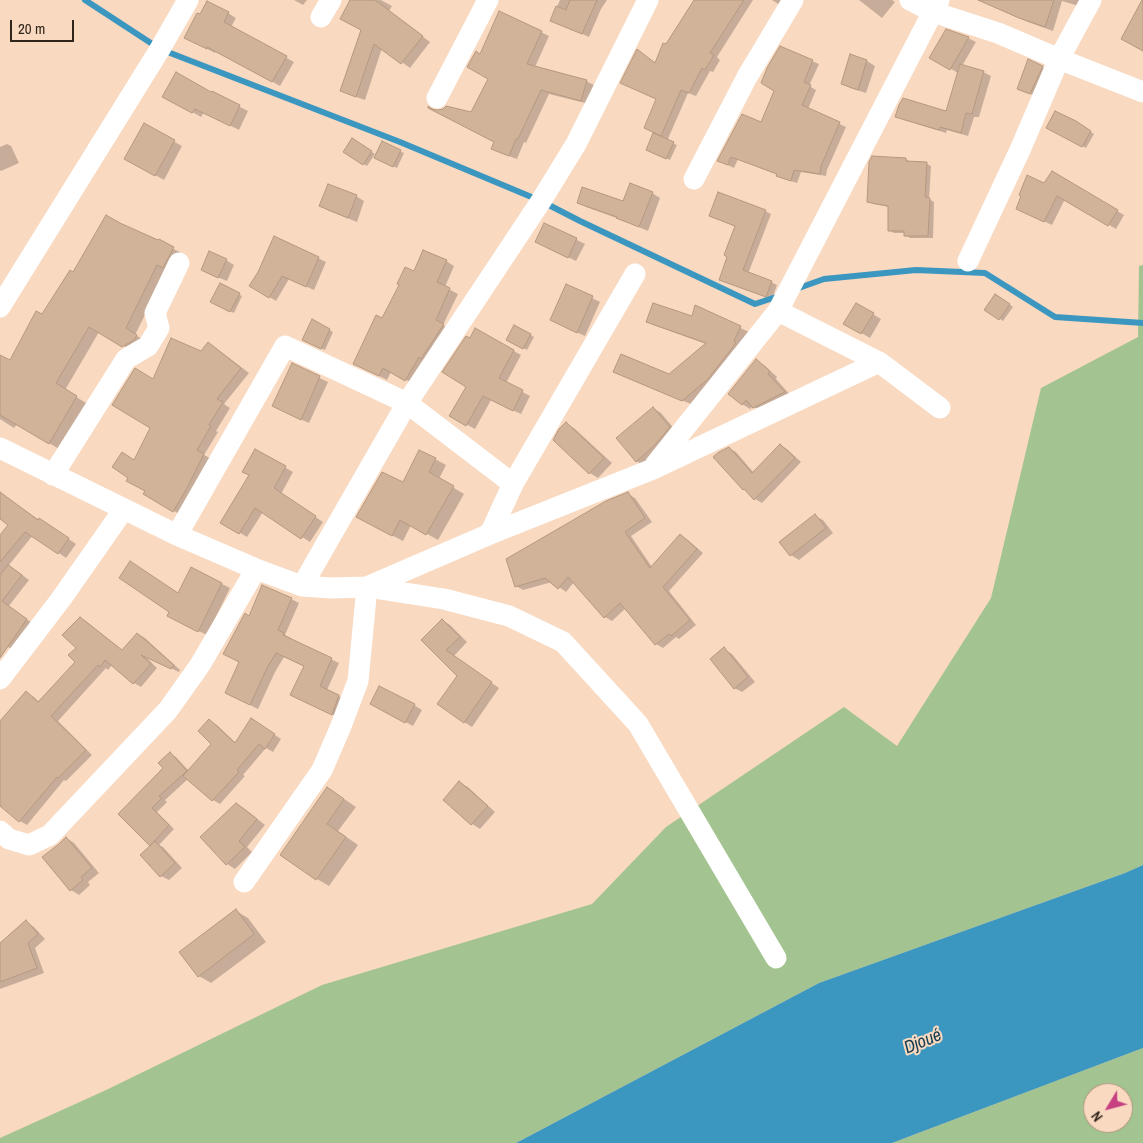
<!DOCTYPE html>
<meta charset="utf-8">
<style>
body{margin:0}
#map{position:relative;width:1143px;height:1143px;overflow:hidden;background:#f9d9c0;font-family:"Archivo Narrow",sans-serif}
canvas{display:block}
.north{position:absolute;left:1083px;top:1083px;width:50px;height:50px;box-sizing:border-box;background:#f9d9c0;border:1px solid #a9917e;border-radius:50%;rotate:233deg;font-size:14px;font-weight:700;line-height:20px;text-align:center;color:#31261c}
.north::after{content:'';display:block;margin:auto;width:18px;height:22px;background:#c74182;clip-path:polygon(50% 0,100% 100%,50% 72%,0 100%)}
.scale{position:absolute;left:10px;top:20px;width:64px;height:22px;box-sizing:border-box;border:2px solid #31261c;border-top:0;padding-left:6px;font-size:15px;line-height:18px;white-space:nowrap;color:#31261c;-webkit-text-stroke:4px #f9d9c0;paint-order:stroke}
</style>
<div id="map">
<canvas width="1143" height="1143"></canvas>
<div class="north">N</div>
<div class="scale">20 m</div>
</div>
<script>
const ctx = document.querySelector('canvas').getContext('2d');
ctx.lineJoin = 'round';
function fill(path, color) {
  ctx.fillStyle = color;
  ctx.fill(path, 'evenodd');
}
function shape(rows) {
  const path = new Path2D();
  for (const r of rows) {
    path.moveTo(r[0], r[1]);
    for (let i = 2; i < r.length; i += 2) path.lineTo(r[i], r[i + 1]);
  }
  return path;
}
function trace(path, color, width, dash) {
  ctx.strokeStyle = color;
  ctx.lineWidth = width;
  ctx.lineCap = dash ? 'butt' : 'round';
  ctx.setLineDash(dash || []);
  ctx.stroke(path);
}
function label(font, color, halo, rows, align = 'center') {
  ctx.font = font + ' "Archivo Narrow",sans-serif';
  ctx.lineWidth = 4;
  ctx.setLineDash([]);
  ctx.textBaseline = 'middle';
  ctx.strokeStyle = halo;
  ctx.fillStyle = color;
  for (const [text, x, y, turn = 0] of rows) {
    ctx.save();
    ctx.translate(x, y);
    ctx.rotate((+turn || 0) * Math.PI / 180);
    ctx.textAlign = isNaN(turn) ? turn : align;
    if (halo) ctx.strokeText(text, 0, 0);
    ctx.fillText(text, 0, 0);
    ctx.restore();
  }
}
fill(shape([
 [1143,265,1143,865,1125,873,819,983,516,1143,0,1143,0,1138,104,1091,322,985,592,904,666,827,844,707,897,746,991,598,1041,388,1138,337,1139,266],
 [1143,1048,1143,1143,892,1143],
 [1093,1093,1123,1093,1123,1123,1093,1123]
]), '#a3c490');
fill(shape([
 [1143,865,1143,1048,892,1143,516,1143,819,983,1125,873]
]), '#3b97c0');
fill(shape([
 [294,0,307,0,303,5],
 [355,0,381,0,392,6,389,11,430,42,410,68,382,48,365,100,350,95,342,91,362,29],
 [560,0,607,0,601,9,589,37,551,20],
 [695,0,753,0,717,57,720,60,713,72,710,71,696,96,688,93,667,141,677,145,670,160,651,152,662,136,652,132,657,99,638,51,656,63],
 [772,0,788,0,783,7],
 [859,0,892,0,895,2,882,18],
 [996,0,1081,0,1079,6,1062,1,1053,31,1028,22,1001,10],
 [228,13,236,18,231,27,294,62,280,86,216,51,215,53,194,42],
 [541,32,549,36,535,67,586,81,594,85,589,104,549,94,526,143,524,142,517,159,500,153,495,142,472,113,490,78,481,55],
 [968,38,976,42,962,66,983,72,991,76,979,117,974,117,968,136,947,130,946,133,904,120,897,116,947,112,958,73,931,57],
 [781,48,819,64,809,86,816,90,808,109,846,127,827,170,826,176,801,172,797,183,784,179,778,176,778,175,738,159,734,168,719,161,761,123,775,91],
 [851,56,867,61,875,66,866,93,850,88,842,83],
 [1042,67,1050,71,1039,97,1027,93,1019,88],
 [212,93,248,111,239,130,204,112,201,117,164,96],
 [144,125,182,146,164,180,126,159],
 [1080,125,1094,134,1086,148,1048,128],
 [352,140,375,154,367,166,345,151],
 [382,143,404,153,397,168,379,160],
 [7,144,11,146,19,163,1,171,0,170,0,147],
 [905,159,911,162,927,164,931,166,929,199,934,202,933,238,910,238,905,235,905,233,894,233,889,230,889,207,873,204,868,202],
 [1052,173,1124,215,1116,229,1065,199,1052,225,1024,212,1045,185],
 [329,185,356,196,364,201,357,222,329,211,321,206],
 [652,193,660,198,648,231,622,220,586,207,579,203,624,203],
 [765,211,771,214,748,274,771,282,777,285,772,299,726,282,728,257,736,227,710,216],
 [545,224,585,244,576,261,545,246],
 [122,225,159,241,183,254,167,270,135,335,146,341,133,351,99,332,65,390,86,403,59,449,17,424,14,428,0,419,0,356,10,362,73,273],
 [275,238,326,262,314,290,289,279,276,301,251,286,259,273],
 [226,260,234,265,227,281,210,274],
 [446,261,454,266,445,287,458,294,443,325,451,330,414,384,391,372,387,380,363,368,382,320,414,273],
 [220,284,242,296,234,313,211,302],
 [999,297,1013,307,1003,321,986,309],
 [592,298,600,302,585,336,559,324],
 [856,304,881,319,870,338,845,323],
 [696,307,749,332,691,404,623,376,669,376,706,344,656,326,648,322,692,317],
 [312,321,333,332,325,350,307,342],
 [515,326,534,337,527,350,508,339],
 [476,330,521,355,506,383,530,396,521,414,491,400,475,429,451,416,467,386,470,339],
 [208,343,216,348,249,373,224,404,230,408,216,431,218,432,204,455,212,459,181,515,145,494,146,491,135,461,152,427,154,381,201,352],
 [756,361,764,365,777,377,776,379,792,397,762,412,753,406,750,409,742,404],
 [292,365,328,382,309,423,282,411],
 [653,408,661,413,677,432,644,465,636,461],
 [566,424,574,428,612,463,598,478,590,473,555,440],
 [780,445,787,449,801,462,762,503,755,499,749,492,744,489,715,457,729,448,736,452,754,473],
 [256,451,293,472,281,494,323,522,310,542,263,512,247,537,222,522,250,475],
 [435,459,446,465,439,479,464,494,438,540,411,525,403,541,368,523,404,484],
 [0,493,39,520,47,524,76,544,66,558,33,535,9,565,29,580,8,607,34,624,13,650,0,642,0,537,10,525,0,518],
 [628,494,635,498,652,522,631,536,652,567,681,535,688,540,703,553,669,591,696,625,679,639,676,637,663,648,656,644,626,608,612,621,605,617,574,582,566,592,552,582,523,590,516,586],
 [815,516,823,520,833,533,799,560,791,555],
 [192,569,230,588,207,635,177,621,171,612],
 [291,599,299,603,285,635,291,638,290,640,339,663,327,690,346,700,340,718,299,699,305,667,284,657,275,672,258,709,228,694,240,662,250,618],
 [80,618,87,622,123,651,138,634,145,638,180,670,179,672,145,656,157,668,141,687,134,683,112,665,108,670,106,668,58,721,92,755,66,781,64,780,27,825,20,821,0,804,0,722,26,693,34,697,40,703,77,662],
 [442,620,450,625,467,642,454,656,499,688,472,727,464,722,458,676,423,640],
 [724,649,732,654,755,682,742,692,734,688],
 [414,705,422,710,413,726,379,708],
 [210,721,217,725,236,743,258,724,281,739,273,752,266,748,243,775,245,776,220,804,213,800,188,779,165,800,167,802,157,812,174,829,159,845,163,847,182,868,169,880,161,876,152,845,120,814,164,768,170,754,176,757,189,771,213,744],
 [460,783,468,787,495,812,480,829,472,824],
 [328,788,356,807,338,831,358,845,329,886,317,879,282,855],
 [237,804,245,809,265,825,247,847,252,852,235,869,227,864,202,837],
 [66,838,74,843,99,873,88,882,90,885,79,895,71,890],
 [236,911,248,918,266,942,211,983,199,976],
 [26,922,34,927,45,939,35,948,44,973,0,989,0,944]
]), '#0003');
trace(shape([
 [85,0,160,49,400,142,541,201,580,221,755,304,779,296],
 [796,289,824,279,916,270,985,273,1055,317,1143,323]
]), '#3b97c0', 6);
const building = shape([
 [350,0,375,0,423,36,401,64,374,44,356,97,340,91,361,30,340,19,350,0],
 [570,0,597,0,582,34,550,21,556,6,566,10,570,0],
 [694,0,744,0,710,53,714,55,705,70,702,68,689,93,681,90,661,136,644,128,656,99,620,83,637,49,655,63,663,43,666,44,694,0],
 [978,0,1054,0,1045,27,1019,18,978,0],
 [1142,0,1143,0,1143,51,1121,39,1142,0],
 [207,1,229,12,224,22,287,56,272,82,207,47,207,49,184,38,197,13,200,14,207,1],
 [499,11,542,31,527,64,587,80,581,101,541,90,518,139,516,139,509,156,491,149,494,142,428,108,428,106,432,109,438,110,443,109,446,106,471,112,488,79,467,67,476,51,480,54,499,11],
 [946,29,969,37,950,70,929,58,946,29],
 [780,46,813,60,804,82,811,85,802,105,840,122,821,166,820,174,794,170,791,181,776,176,777,174,731,157,728,165,717,161,742,114,761,122,774,91,761,83,768,66,780,46],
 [850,54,867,60,858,90,841,84,850,54],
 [1028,59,1043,66,1030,94,1017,89,1028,59],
 [960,64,984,71,972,114,966,113,961,133,940,127,939,130,895,117,899,105,903,98,946,111,960,64],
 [176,72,211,92,212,91,240,105,230,126,195,109,192,113,162,97,176,72],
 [1055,111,1076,121,1091,131,1082,147,1046,128,1055,111],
 [144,123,175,140,155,176,124,159,144,123],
 [653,133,674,142,666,159,646,150,653,133],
 [352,138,372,151,363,165,343,152,352,138],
 [382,141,401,150,393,167,374,158,382,141],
 [872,156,906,158,906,161,927,162,925,197,930,198,928,236,904,236,904,231,888,231,888,206,867,202,869,162,872,156],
 [1052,171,1118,210,1108,226,1057,196,1044,222,1016,209,1021,196,1019,195,1027,175,1044,183,1052,171],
 [630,183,653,192,639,227,616,218,617,217,577,203,582,187,623,201,630,183],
 [328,184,357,195,348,218,319,206,328,184],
 [718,192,766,210,743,270,772,281,766,297,719,280,727,257,724,255,735,226,709,216,718,192],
 [106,215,120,223,158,240,159,239,174,247,163,268,157,265,126,328,137,335,134,340,122,347,89,327,56,383,77,396,49,444,0,415,0,355,10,360,36,311,42,314,70,270,73,272,106,215],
 [544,223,577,238,568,258,535,242,544,223],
 [274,236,319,257,306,287,282,276,269,298,249,286,258,272,274,236],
 [423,250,447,260,437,282,450,288,436,320,444,324,421,359,419,357,405,381,383,368,379,376,353,364,376,315,382,318,399,285,397,284,405,267,414,271,423,250],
 [209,251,227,259,218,278,201,270,209,251],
 [220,283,240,293,230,312,210,302,220,283],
 [566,284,593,296,577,333,550,320,566,284],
 [995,294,1010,304,999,320,984,310,995,294],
 [653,303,692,316,695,305,741,326,734,341,736,343,708,379,682,401,613,372,621,354,669,374,706,343,646,322,653,303],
 [856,303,874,313,861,334,843,324,856,303],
 [312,319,330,329,321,349,302,340,312,319],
 [514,325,531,334,523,349,506,340,514,325],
 [475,328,514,350,499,378,523,390,513,411,483,396,466,426,449,416,466,387,442,372,466,336,470,338,475,328],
 [171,338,201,351,208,342,241,368,217,399,223,402,209,425,211,426,197,450,204,454,187,488,173,512,143,494,145,491,126,481,128,478,112,467,122,452,134,460,150,428,112,405,135,368,153,379,171,338],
 [756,359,770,371,768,374,785,392,753,408,746,400,742,405,728,394,756,359],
 [292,363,320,376,301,420,272,406,292,363],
 [653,407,670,427,654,446,636,462,616,438,653,407],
 [566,422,604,458,589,474,553,440,559,429,566,422],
 [780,444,795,458,754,500,744,489,743,490,713,457,719,452,729,447,752,473,780,444],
 [255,449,286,466,274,488,316,516,301,539,255,508,239,534,220,523,249,475,242,472,255,449],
 [419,450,436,458,429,472,454,486,426,535,400,520,392,536,356,517,382,472,403,482,419,450],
 [0,492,38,520,39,518,69,538,58,554,25,532,0,562,0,535,8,525,0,519,0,492],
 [628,492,645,518,625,532,650,568,680,534,697,549,663,587,690,620,671,636,669,634,655,645,620,603,604,618,568,577,558,589,545,578,515,587,506,559,606,501,628,492],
 [815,514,826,528,790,556,779,542,815,514],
 [130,561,178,593,191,567,222,583,198,632,167,616,169,612,119,578,130,561],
 [8,565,22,575,2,601,27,619,0,658,0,575,8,565],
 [262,585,292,598,278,630,284,633,283,635,332,658,320,686,339,695,332,715,290,695,304,666,276,653,267,668,250,705,225,693,239,662,223,654,245,613,249,616,262,585],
 [80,617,122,650,137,633,174,665,171,669,141,655,151,664,133,684,105,660,100,667,98,665,51,716,86,750,58,778,57,777,19,822,0,806,0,721,26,691,38,702,75,662,68,655,76,648,62,635,80,617],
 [442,619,460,637,446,650,492,682,464,723,437,704,457,676,421,640,442,619],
 [724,647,748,677,734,689,710,659,724,647],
 [379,686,415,704,405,723,370,704,379,686],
 [251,718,275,734,265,749,259,744,237,770,239,772,212,801,183,776,211,744,198,731,209,719,235,743,251,718],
 [170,752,187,771,159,796,162,798,152,808,169,825,150,846,118,814,163,768,158,763,170,752],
 [459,781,488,806,471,825,443,800,459,781],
 [327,787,344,799,327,824,346,837,316,880,280,855,327,787],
 [236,803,257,819,239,841,245,847,226,865,200,837,236,803],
 [66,837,92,868,81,877,83,880,70,891,42,857,59,844,66,837],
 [155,841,175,863,160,877,140,855,155,841],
 [236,909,254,934,198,977,179,952,236,909],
 [26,920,38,934,28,943,37,968,0,982,0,943,26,920]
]);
fill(building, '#d1b39a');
trace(building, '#b5987f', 1);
trace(shape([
 [910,0,933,12,998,33,1059,59,1143,92],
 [321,17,331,0],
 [437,98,488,0],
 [694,179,747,77,793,0],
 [968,261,1020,150,1059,59,1091,0],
 [0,307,160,49,188,0],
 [778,311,879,362,940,408],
 [0,448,177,535,256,569,302,586,332,588,367,587,444,599,509,616,563,642,638,724,776,958],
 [655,465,778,311,939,0],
 [53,475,126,359,148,346,159,328,155,313,179,263],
 [490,534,513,484,635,274],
 [177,535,285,346,407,403,513,484],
 [302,586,407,403,541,201,576,144,648,0],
 [0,679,61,599,124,509],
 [0,831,9,839,29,845,50,835,168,710,200,665,256,569],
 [244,882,322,770,341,726,358,681,367,587,490,534,653,469,879,362]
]), '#fff', 21);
label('italic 18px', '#153d4f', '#f9d9c0', [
 ["Djoué",923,1042,-22]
]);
</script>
